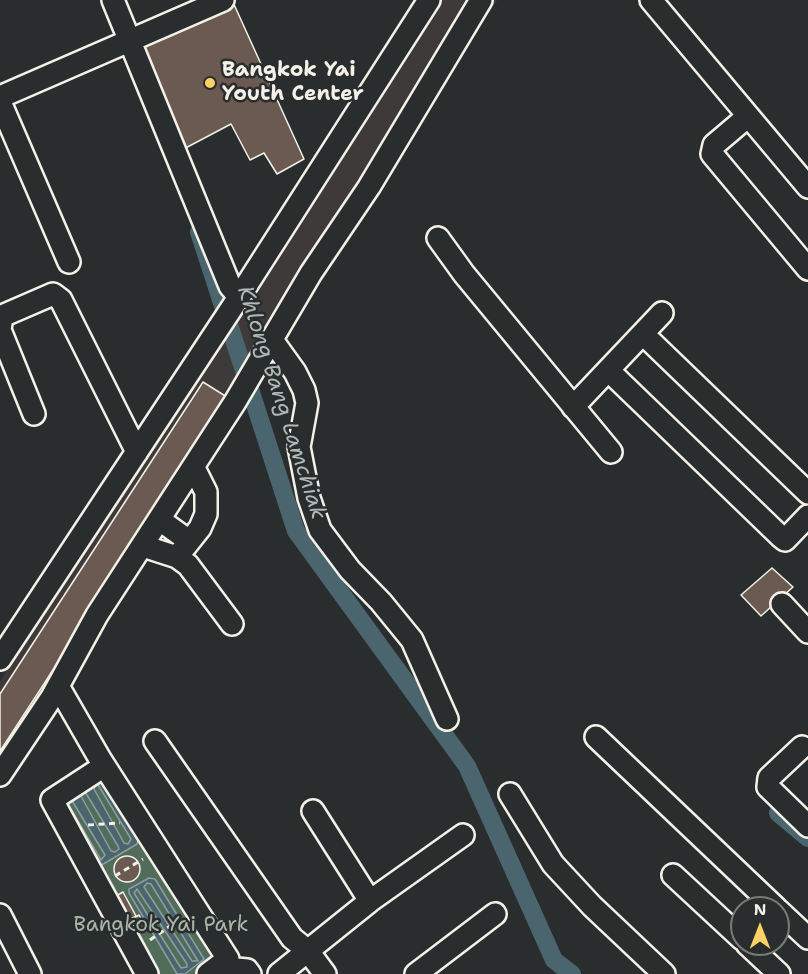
<!DOCTYPE html>
<style>
body{margin:0}
#map{position:relative;width:808px;height:974px;overflow:hidden;background:#2a2d2e;font-family:"Shantell Sans",sans-serif}
canvas{display:block}
.north{position:absolute;left:730px;top:896px;width:60px;height:60px;box-sizing:border-box;background:#2a2d2e;border:2px solid #7b7b78;border-radius:50%;rotate:0deg;font-size:16px;font-weight:700;line-height:24px;text-align:center;color:#f4f1e8}
.north::after{content:'';display:block;margin:auto;width:21px;height:27px;background:#ffd166;clip-path:polygon(50% 0,100% 100%,50% 72%,0 100%)}
</style>
<div id="map">
<canvas width="808" height="974"></canvas>
<div class="north">N</div>
</div>
<script>
const ctx = document.querySelector('canvas').getContext('2d');
ctx.lineJoin = 'round';
function fill(path, color) {
  ctx.fillStyle = color;
  ctx.fill(path, 'evenodd');
}
function shape(rows) {
  const path = new Path2D();
  for (const r of rows) {
    if (r.length === 3) {
      path.moveTo(r[0] + r[2], r[1]);
      path.arc(r[0], r[1], r[2], 0, 2 * Math.PI);
      continue;
    }
    path.moveTo(r[0], r[1]);
    for (let i = 2; i < r.length; i += 2) path.lineTo(r[i], r[i + 1]);
  }
  return path;
}
function trace(path, color, width, dash) {
  ctx.strokeStyle = color;
  ctx.lineWidth = width;
  ctx.lineCap = dash ? 'butt' : 'round';
  ctx.setLineDash(dash || []);
  ctx.stroke(path);
}
function label(font, color, halo, rows, align = 'center') {
  ctx.font = font + ' "Shantell Sans",sans-serif';
  ctx.lineWidth = 5;
  ctx.setLineDash([]);
  ctx.textBaseline = 'middle';
  ctx.strokeStyle = halo;
  ctx.fillStyle = color;
  for (const [text, x, y, turn = 0] of rows) {
    ctx.save();
    ctx.translate(x, y);
    ctx.rotate((+turn || 0) * Math.PI / 180);
    ctx.textAlign = isNaN(turn) ? turn : align;
    if (halo) ctx.strokeText(text, 0, 0);
    ctx.fillText(text, 0, 0);
    ctx.restore();
  }
}
fill(shape([
 [415,0,497,0,140,563,0,762,0,682]
]), '#3d3a39');
fill(shape([
 [105,756,224,974,136,974,41,796]
]), '#526c5a');
const water = shape([
 [103,778,138,840,137,844,100,866,63,800,103,778],
 [97,783,131,839,128,844,124,843,94,789,97,783],
 [84,790,118,846,119,849,115,852,111,851,81,796,84,790],
 [71,799,105,855,101,860,68,804,71,799],
 [149,878,155,879,204,959,185,974,177,974,129,893,129,889,149,878],
 [147,883,151,884,198,961,192,961,144,887,147,883],
 [137,889,187,964,187,967,181,968,134,893,137,889]
]);
fill(water, '#4a656e');
trace(water, '#8e9d9f', 1.5);
trace(shape([
 [199,232,296,531,467,766,554,960,572,974],
 [778,813,808,838]
]), '#4a656e', 18);
const building = shape([
 [232,0,304,159,277,174,264,153,250,160,231,124,178,152,134,43,232,0],
 [203,382,230,399,0,751,0,694,203,382],
 [772,568,793,587,761,616,741,595,772,568],
 [127,869,13],
 [123,892,136,916,125,923,111,899,123,892],
 [139,915,145,926,128,936,121,925,139,915]
]);
fill(building, '#6a5a52');
trace(building, '#f4f1e8', 1.5);
const minor = shape([
 [651,0,808,187],
 [0,97,223,0],
 [0,102,69,262],
 [747,117,714,145,712,154,808,269],
 [438,238,464,274,611,452],
 [239,297,429,0],
 [0,330,2,316,53,294,61,300,137,452],
 [0,330,34,414],
 [643,334,808,493],
 [272,340,295,372,304,390,307,403,299,447,309,498,320,530,350,570,381,602,412,640,447,719],
 [608,370,780,536,785,540,808,516],
 [573,407,662,313],
 [160,520,189,541],
 [143,546,177,557,188,565,232,624],
 [177,557,200,528,206,514,206,492,194,468],
 [782,604,808,632],
 [0,659,239,297,230,286,113,0],
 [58,686,100,759,228,959,208,974],
 [596,737,776,908],
 [155,741,292,938,308,951,325,974],
 [802,747,769,778,768,787,808,826],
 [98,770,52,800,147,974],
 [0,775,52,697,97,615,235,402,311,273,369,187,481,0],
 [510,794,553,864,592,906,664,974],
 [313,811,370,901],
 [673,875,742,939],
 [778,910,808,938],
 [0,915,30,974],
 [747,944,779,974],
 [230,974,237,969,247,970,250,974],
 [279,974,370,901,463,835],
 [416,974,495,914]
]);
trace(minor, '#f4f1e8', 26);
trace(shape([
 [88,825,120,823],
 [115,876,143,859],
 [150,940,182,918]
]), '#f4f1e8', 3, [6, 4.5]);
trace(minor, '#2a2d2e', 21);
for (const [x, y, r, color] of [
 [210,83,6,"#ffd166"]
]) {
  const dot = new Path2D();
  dot.arc(x, y, r, 0, 2 * Math.PI);
  ctx.fillStyle = color;
  ctx.fill(dot);
  trace(dot, '#2a2d2e', 2);
}
label('bold 21px', '#f4f1e8', '#2a2d2e', [
 ["Bangkok Yai",222,71],
 ["Youth Center",222,95]
], 'left');
label('21px', '#abb5a8', '#2a2d2e', [
 ["Bangkok Yai Park",161,926]
]);
label('italic 22px', '#b0b9b7', '#2a2d2e', [
 ["Khlong Bang Lamchiak",281,403,72]
]);
</script>
